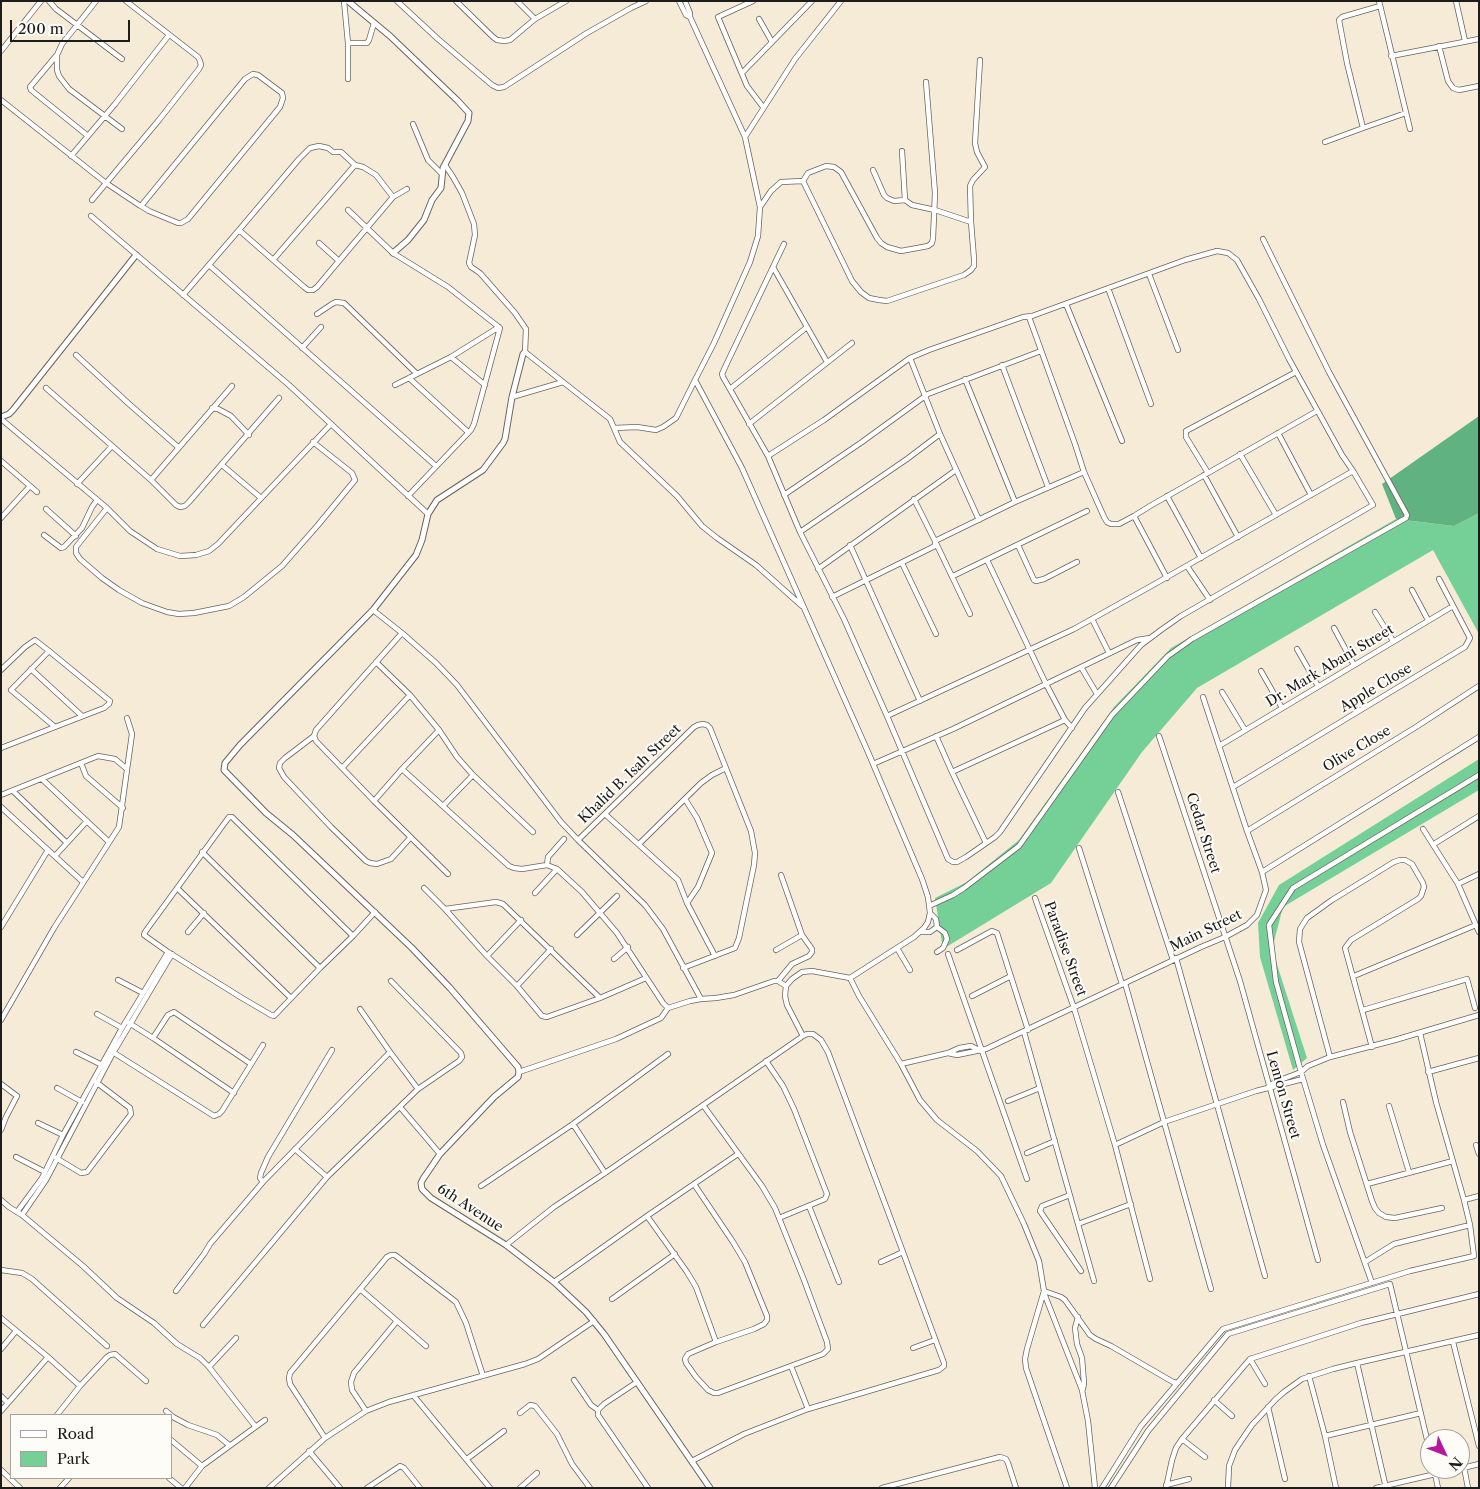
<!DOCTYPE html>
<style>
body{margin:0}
#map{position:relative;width:1480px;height:1489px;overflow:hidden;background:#f6ebd7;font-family:"Libre Caslon Text",serif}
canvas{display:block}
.frame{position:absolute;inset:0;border:2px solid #1c1c1c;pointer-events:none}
.legend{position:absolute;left:10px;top:1414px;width:162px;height:65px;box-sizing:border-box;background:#fdfcf7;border:1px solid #a3a29f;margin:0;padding:6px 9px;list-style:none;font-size:15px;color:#1c1c1c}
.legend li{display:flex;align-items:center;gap:10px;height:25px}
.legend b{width:25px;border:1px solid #a3a29f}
.north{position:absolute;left:1420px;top:1429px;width:50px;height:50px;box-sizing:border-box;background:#fdfcf7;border:1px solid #a3a29f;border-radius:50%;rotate:133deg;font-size:14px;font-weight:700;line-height:20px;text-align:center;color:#1c1c1c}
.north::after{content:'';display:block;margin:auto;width:18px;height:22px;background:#b5179e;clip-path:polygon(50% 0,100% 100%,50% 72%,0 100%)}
.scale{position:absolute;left:10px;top:20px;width:120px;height:22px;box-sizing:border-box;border:2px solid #1c1c1c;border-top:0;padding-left:6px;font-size:15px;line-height:18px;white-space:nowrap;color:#1c1c1c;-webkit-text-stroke:4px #fdfcf7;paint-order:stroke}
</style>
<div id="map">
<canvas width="1480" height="1489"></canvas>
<div class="frame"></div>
<ul class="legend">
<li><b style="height:6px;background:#fff"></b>Road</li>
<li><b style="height:14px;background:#75d097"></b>Park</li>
</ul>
<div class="north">N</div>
<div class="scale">200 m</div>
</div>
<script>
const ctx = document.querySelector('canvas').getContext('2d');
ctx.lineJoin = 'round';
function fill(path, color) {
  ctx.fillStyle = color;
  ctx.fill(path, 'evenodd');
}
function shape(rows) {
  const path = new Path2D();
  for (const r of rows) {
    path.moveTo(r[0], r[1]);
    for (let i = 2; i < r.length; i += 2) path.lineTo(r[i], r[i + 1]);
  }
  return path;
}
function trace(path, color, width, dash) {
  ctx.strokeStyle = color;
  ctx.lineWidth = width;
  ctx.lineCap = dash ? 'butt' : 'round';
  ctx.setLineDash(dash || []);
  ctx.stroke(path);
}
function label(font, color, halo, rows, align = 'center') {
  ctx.font = font + ' "Libre Caslon Text",serif';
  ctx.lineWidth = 4;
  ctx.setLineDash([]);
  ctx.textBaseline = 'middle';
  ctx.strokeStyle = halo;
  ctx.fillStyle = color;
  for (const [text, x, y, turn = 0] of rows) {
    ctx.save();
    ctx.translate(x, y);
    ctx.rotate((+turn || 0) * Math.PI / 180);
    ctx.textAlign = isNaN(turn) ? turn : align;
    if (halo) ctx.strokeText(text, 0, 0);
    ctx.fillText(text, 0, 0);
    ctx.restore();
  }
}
fill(shape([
 [1479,513,1479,634,1433,550,1197,688,1142,752,1051,883,943,949,935,898,967,882,1019,840,1114,707,1171,648,1396,519,1454,526],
 [1479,759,1479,790,1283,907,1272,949,1307,1058,1293,1070,1260,957,1258,923,1279,885]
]), '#75d097');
fill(shape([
 [1479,416,1479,513,1454,526,1396,519,1382,484]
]), '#60b280');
const minor = shape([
 [49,1,56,9,122,59],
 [96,1,62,44,57,55,57,70,59,76,69,89,122,129],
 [344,1,348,43,348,79],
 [397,1,438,39,492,85,498,88,504,87,587,33,631,8,646,1],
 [456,1,493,37,497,40,504,41,510,40,535,19,566,1],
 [517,1,535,19],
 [679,1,686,15,690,17],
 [685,1,690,13,690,17,745,137,760,207,758,236,750,262,714,343,695,380,742,468,868,752,922,879,928,897,930,913,928,922,924,928,914,937,850,978,812,971,802,972,792,979,786,986,785,996,787,1005,803,1036],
 [753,1,718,17,747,86,763,107],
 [1379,1,1410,129],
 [1456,1,1465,41],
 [759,19,772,42],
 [348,43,367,43,369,40,374,23],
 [1439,46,1448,81,1453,88,1459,90,1479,86],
 [1,51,41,1],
 [56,56,30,87,31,90,88,136],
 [1391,56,1479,39],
 [742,73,812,1],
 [1,100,106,183,139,205,141,206,149,211,178,223,181,223,188,219,280,107,283,98,282,93,258,75,253,74,245,79,141,206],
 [413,124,428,160,442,174],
 [1363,128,1347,63,1339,20,1342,17,1380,6],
 [745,137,795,59,841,1],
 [1325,142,1363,128,1406,113],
 [902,151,905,200,912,205,935,210,971,222],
 [71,156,115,104,169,35],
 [445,165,453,177,462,193,474,224,475,235,469,263,471,267,480,273,515,313,526,329,525,352,610,419,620,442,677,496,702,526,717,538,756,565,802,606],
 [873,170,884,195,887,198,894,201,905,200],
 [803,181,808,173,826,166,834,167,841,172,877,238,881,243,887,247,901,251,928,246,932,243,933,238,935,193,926,82],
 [92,200,159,120,199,69,201,65,200,61,198,57,126,1],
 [760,207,771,191,781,182,803,181,852,281,861,292,869,298,879,300,887,301,964,275,971,270,974,266,974,259,971,222,970,186,973,180,985,167,977,152,975,143,980,60],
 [348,210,393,253,448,287,500,328,474,424,471,430,408,496],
 [91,216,289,385,428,514],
 [239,230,304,287,308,290,313,290,317,287,393,197,407,189],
 [319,243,339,261],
 [784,244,727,363,722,374,723,377,768,456,800,532,844,619,887,716,948,859,953,862,957,862,966,857,995,837,1000,832,1085,708,1141,645,1161,630,1181,616,1373,505,1353,471],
 [273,260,355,165],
 [209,265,436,466],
 [773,267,827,362],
 [1149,274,1178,350],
 [1108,288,1151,404],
 [183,295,239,230,299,159,310,148,319,146,328,148,333,152,341,152,355,165,363,167,376,175,393,197],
 [1066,304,1122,441],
 [317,314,332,304,336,302,344,303,417,374],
 [1029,317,1075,444,1084,472,1104,517,1107,522,1111,524,1119,524,1134,516,1150,506,1317,411],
 [302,348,321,327],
 [76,355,128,403,178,447],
 [451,357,485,385],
 [910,358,940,434,979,520],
 [1002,365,1048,487],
 [409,378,468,432],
 [965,379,1015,502],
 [395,385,451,357,499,327],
 [46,388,151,480,176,505,180,507,185,506,189,502,279,398],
 [730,389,807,327],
 [512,397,563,382],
 [212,408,218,409,231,416,249,435],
 [1,419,107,508,130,531,157,549,180,556,196,555,209,551,218,544,331,424],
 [749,424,852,343],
 [614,428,637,427,656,430,663,427,676,418,695,380],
 [1278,433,1311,495],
 [1240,454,1276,515],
 [768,456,824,420,910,358,929,350,1023,317,1032,316,1185,260,1217,251,1228,253,1237,260,1259,299,1289,359,1342,455,1353,471,1153,585,1074,629,887,716],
 [1,461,37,492],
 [222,465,261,498],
 [1208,473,1186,437,1186,431,1296,372],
 [1204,475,1238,537],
 [151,480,232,386],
 [77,484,112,446],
 [784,495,862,442,928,394,1041,351],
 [1167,496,1201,558],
 [914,499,935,541,970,614],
 [107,508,76,547,76,553,80,559,102,578,119,590,142,603,167,612,179,614,194,613,229,606,244,597,282,566,318,525,355,480,352,473,313,442],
 [46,509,76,536],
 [1134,516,1167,578],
 [1,518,30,486],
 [800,532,907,459,940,434],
 [44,535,61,548,64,547,82,528,92,507,97,500],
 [850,545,920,701],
 [1018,545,1034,580,1036,581,1044,579,1077,562],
 [902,563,936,634],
 [1187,566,1210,600],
 [818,569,956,470],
 [953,576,1087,511],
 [1412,590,1428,620],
 [832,597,935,546,935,541,1015,502,1084,472],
 [373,610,402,633,436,663,457,685,561,822,578,840,645,905,663,929,701,999,716,998,734,995,774,981,778,981,786,986],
 [1375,612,1393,641],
 [1092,619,1109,653],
 [1334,628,1354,665],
 [402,633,316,730,314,736,316,741,374,801,448,874],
 [1297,649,1318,686],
 [49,651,110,701,109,704,104,708,55,727,11,690,49,651],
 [376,662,410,695,439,730,457,757,473,775,533,832],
 [1081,667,1097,694],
 [31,669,82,716],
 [1,670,25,647,35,640,49,651],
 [1261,671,1282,708],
 [1222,692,1245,730],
 [1072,728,1065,720,1046,684,1137,640,1150,638],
 [314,736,285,758,280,763,279,768,284,777,331,827,366,861,370,863,377,864,391,859,410,838],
 [936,736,952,772,986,843],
 [1159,736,1240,981,1318,1260],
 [1219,746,1453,606],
 [1,748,55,727],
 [81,763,86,776,123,808],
 [873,764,953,729,1046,684,987,560],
 [343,767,410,695],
 [402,769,509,866,514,868,522,869,547,865,557,869,582,892,617,933,663,1003,668,1008,690,1001,701,999],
 [952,772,1065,720],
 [42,779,109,842],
 [1233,787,1465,647,1470,638,1439,579],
 [13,791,67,843],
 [1118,792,1173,960],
 [1,795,98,756,115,759,127,769],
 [685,799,697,818,712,853,698,887,687,903],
 [374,801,402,769,439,730],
 [443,806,473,775],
 [1,807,83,882],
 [606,815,678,880,687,903,715,956],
 [1423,829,1458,884,1479,932],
 [1247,831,1416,727,1479,686],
 [578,840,694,727,698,725,703,724,707,725,710,728,751,831,755,853,754,865,739,938,735,948,683,968],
 [639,844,701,783,712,775,726,768],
 [1434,844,1479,816],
 [1079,848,1122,984],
 [202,852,320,968],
 [55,856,87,821],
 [547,865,548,857,564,839],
 [1262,872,1479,737],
 [1458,884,1479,874],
 [177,888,291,998],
 [424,888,445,909],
 [535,893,557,869],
 [1035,898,1074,1008,1115,1145,1150,1279],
 [929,906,953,895,964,888,1019,846,1112,715,1168,656,1192,639,1406,518,1407,515,1329,372,1263,239],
 [930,913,936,919,937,927],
 [1,927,48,850],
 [188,932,204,913],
 [920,932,930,932,937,927],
 [577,935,617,896],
 [353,936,232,817,229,817,145,932,144,935,168,952,242,998,271,1015,274,1016,276,1014,320,968,353,936,375,912],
 [897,948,910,970],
 [776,950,802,935],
 [957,950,992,931,997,933,1028,1030],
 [937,952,943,948,947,939,945,933,937,927],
 [948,954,1027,1179],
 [487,956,521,920],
 [1176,958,1265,1276],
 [614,959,628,947],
 [1354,976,1476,925],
 [850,978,859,996,901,1064,920,1100,937,1120,977,1151,1001,1176,1024,1224,1039,1261,1044,1291,1061,1297,1065,1300,1090,1335,1096,1339,1111,1346,1173,1382,1177,1383],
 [118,980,143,993],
 [778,981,792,964,809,956,812,952,812,949,802,935,781,875],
 [1125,983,1211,1289],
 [517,986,551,949],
 [972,996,1011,976],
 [600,998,503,904,496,902,445,909,487,956,517,986,542,1016,547,1017,600,998,646,978],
 [360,1009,390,1052,418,1089],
 [1363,1010,1467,979,1475,1008],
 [97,1014,122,1028],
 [1,1020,54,928,119,827,132,734,127,718],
 [129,1023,153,1038,234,1093],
 [1024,1032,1094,1281],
 [153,1038,168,1015,174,1012,251,1064],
 [111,1051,214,1116,219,1114,222,1111,263,1045],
 [76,1052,102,1065],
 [948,1053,957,1055,986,1049,1201,947,1225,937,1247,925,1257,915,1266,890,1262,872,1247,831,1203,697],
 [1330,1057,1299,942,1300,929,1307,918,1332,900,1394,862,1400,860,1405,860,1412,864,1423,883,1424,887,1421,896,1418,899,1351,940,1345,948,1372,1047],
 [766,1061,783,1086,794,1109,827,1194,825,1199,779,1218],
 [901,1064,948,1053,959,1048,971,1046,981,1051],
 [519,1072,616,1039,661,1018,668,1008],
 [1428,1072,1479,1058],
 [1,1084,17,1096,6,1117,1,1130],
 [1268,1087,1275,1082,1301,1072,1308,1066,1330,1057,1395,1040,1479,1015],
 [57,1088,82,1102],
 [1008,1101,1040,1088],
 [1343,1102,1350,1132,1372,1201,1375,1208,1379,1213,1386,1217,1395,1218,1442,1208],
 [1389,1106,1409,1172],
 [400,1107,440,1154],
 [38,1123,63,1135],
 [573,1124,605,1173],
 [1115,1145,1164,1122,1256,1091,1303,1079],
 [1476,1145,1479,1154],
 [295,1149,327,1177],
 [1027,1153,1055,1141],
 [16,1157,45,1172],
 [56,1158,81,1173,87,1172,131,1114,130,1108,96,1082],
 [263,1182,260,1178,261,1173,268,1157,332,1050],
 [694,1184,733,1242,745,1262,767,1316,767,1320,764,1324,754,1329,716,1342,688,1354,685,1359,686,1363,696,1377,708,1390,714,1393,718,1393,823,1354,828,1349,827,1342,804,1280,775,1208,762,1186,703,1105],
 [1367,1184,1453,1161],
 [481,1186,573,1124,668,1054],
 [1070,1195,1042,1206,1040,1211,1081,1271],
 [1,1200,9,1207,22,1215,83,1266,117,1298,154,1323,177,1344,200,1358,209,1367,255,1426],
 [1464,1200,1479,1196],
 [809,1206,839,1282],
 [17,1212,42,1178,63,1135,122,1028,168,952],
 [22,1215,46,1180,113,1053,172,954],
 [647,1216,687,1272,696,1287,716,1342],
 [1078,1224,1131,1204],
 [506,1245,554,1207,605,1173,803,1036,807,1034,813,1034,821,1040,828,1052,887,1209,944,1363,944,1366,939,1370,808,1409,744,1434,692,1461],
 [881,1262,903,1252],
 [1365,1262,1394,1244,1470,1225],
 [1,1270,22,1273,32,1279,107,1346],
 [554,1282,647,1216,738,1154],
 [1372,1283,1323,1145,1301,1072,1276,982,1269,925,1293,888,1479,775],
 [360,1289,426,1346],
 [176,1291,204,1254,210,1244,263,1182,390,1052],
 [1044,1291,1027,1349,1025,1359,1026,1368,1067,1488],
 [1044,1293,1082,1390,1088,1421,1095,1488],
 [612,1299,675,1254],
 [1078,1317,1075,1328,1077,1344,1082,1358,1084,1383,1083,1389],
 [1,1318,48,1357,80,1386],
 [203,1325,327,1177,418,1089,459,1061,462,1057,461,1053,391,981],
 [1453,1342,1479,1446],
 [913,1348,935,1340],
 [1,1349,16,1331],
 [1250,1359,1265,1384],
 [1357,1363,1386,1488],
 [791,1366,808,1409],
 [209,1367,236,1338],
 [1309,1376,1325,1436,1336,1488],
 [574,1380,591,1405,598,1410,598,1415,648,1488],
 [413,1395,490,1488],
 [1,1396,8,1403],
 [1214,1400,1232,1416],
 [1268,1407,1285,1479],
 [598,1410,604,1404,637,1382],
 [1,1411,48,1357],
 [166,1411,173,1417,188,1425,217,1435,229,1445],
 [366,1411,352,1390,351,1382,354,1373,397,1321],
 [520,1413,530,1405,535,1406,557,1434,572,1464,590,1488],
 [57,1415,80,1386,107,1357,110,1355,115,1354,146,1381],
 [1325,1436,1421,1413],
 [325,1438,290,1384,289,1378,290,1373,387,1257,391,1255,395,1255,456,1302,466,1323,483,1376],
 [1182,1439,1205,1457],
 [171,1440,202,1466],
 [309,1451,340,1488],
 [467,1459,504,1431],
 [1464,1467,1468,1488],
 [1463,1468,1479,1464],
 [1434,1469,1438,1488],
 [1,1470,20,1488],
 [169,1478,181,1488],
 [1166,1485,1189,1479],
 [60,1488,69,1478],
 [185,1488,202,1466,265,1420],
 [269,1488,325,1438,366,1411,389,1402,525,1364,538,1359,594,1321],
 [367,1488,400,1466,404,1468,420,1488],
 [520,1488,537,1473],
 [882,1488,1000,1457,1006,1459,1008,1463,1016,1488],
 [1102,1488,1141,1426,1223,1329,1410,1271,1474,1256,1470,1225,1464,1200,1436,1102,1420,1033],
 [1111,1488,1148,1431,1228,1334,1390,1284,1430,1452],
 [1166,1488,1172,1460,1176,1448,1182,1439,1250,1359,1361,1323,1479,1294],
 [1228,1488,1229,1466,1235,1450,1243,1438,1252,1425,1275,1400,1284,1392,1302,1379,1333,1369,1357,1363,1479,1335],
 [1376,1488,1457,1469]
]);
const tertiary = shape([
 [348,1,390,36,458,101,469,113,468,121,443,168,441,188,432,200,424,220,408,240,393,253],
 [525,352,523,354,512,397,505,439,503,443,483,470,437,500,428,514,422,540,416,555,373,610,240,745,225,763,224,770,266,813,293,835,412,948,450,988,518,1067,519,1072,518,1077,494,1097,440,1154,423,1179,421,1183,422,1189,431,1198,506,1245,554,1282,586,1312,604,1334,710,1488],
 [1,417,9,414,13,410,136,255]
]);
trace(minor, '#68645d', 6);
trace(tertiary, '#68645d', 7);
trace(minor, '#fff', 4.5);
trace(tertiary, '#fff', 5);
label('14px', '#1c1c1c', '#fdfcf7', [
 ["Dr. Mark Abani Street",1330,666,-31],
 ["Apple Close",1376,688,-31],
 ["Olive Close",1357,749,-31],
 ["Khalid B. Isah Street",630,774,-44],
 ["Cedar Street",1203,833,72],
 ["Main Street",1206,931,-26],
 ["Paradise Street",1065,949,70],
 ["Lemon Street",1283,1095,74],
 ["6th Avenue",470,1208,33]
]);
</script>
